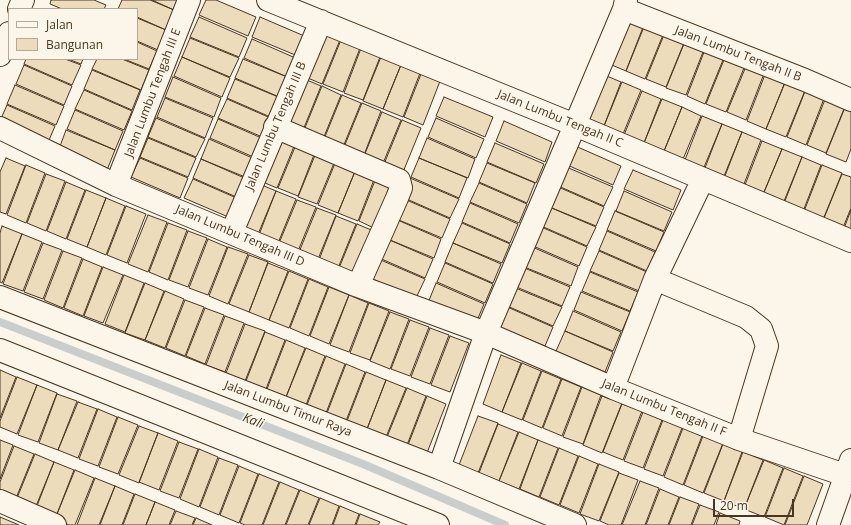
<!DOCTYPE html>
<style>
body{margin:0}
#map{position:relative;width:851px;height:525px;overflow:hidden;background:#fbf6e9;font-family:"Open Sans",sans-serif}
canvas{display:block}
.legend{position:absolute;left:8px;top:8px;width:130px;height:52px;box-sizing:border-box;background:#fbf6e9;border:1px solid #b4a999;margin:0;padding:5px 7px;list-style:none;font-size:12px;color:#4a3520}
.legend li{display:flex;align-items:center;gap:8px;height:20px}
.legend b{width:20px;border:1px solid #b4a999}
.scale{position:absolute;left:713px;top:499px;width:81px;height:18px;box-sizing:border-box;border:2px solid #4a3520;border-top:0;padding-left:5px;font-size:12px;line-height:14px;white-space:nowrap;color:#4a3520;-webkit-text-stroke:3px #fbf6e9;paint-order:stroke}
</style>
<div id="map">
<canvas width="851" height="525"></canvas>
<ul class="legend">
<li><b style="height:5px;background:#fbf6e9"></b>Jalan</li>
<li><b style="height:11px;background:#ecdcbc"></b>Bangunan</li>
</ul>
<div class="scale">20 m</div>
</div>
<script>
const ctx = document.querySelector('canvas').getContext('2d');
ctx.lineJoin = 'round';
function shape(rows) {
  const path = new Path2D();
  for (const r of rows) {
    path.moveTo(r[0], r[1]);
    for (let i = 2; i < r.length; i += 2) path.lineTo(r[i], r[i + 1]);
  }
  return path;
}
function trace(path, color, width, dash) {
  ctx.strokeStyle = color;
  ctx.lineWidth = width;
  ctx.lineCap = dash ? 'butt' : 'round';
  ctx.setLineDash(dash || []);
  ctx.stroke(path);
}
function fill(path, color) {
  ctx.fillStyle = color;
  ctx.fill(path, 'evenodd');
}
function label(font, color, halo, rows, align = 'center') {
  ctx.font = font + ' "Open Sans",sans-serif';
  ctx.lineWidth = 3;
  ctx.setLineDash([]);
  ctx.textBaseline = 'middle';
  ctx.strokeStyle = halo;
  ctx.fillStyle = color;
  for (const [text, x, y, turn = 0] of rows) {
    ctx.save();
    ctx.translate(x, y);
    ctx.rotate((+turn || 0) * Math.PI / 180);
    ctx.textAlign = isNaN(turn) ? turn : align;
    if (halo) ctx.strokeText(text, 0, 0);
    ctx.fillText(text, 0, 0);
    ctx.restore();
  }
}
trace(shape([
 [0,322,363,464,505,525]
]), '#c9cecd', 8);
const building = shape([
 [51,0,94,0,106,5,104,9,62,9,50,4,51,0],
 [122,0,150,0,174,10,166,30,137,17,137,9,118,9,122,0],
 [152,0,179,0,174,10,152,0],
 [206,0,216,0,256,17,248,36,199,15,206,0],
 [626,14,645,22,626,71,607,63,626,14],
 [199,17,247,38,239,57,190,37,199,17],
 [260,17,309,38,300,57,252,37,260,17],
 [137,18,166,30,158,50,137,41,137,18],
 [646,22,665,30,645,79,626,71,646,22],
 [323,27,342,35,322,84,303,76,323,27],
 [666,30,686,38,666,87,646,79,666,30],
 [343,35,362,43,343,92,323,84,343,35],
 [190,38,239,58,230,77,182,57,190,38],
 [252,39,300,60,292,79,244,58,252,39],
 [686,39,705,47,686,95,666,88,686,39],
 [137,42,157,51,149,69,124,59,137,59,137,42],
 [363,43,382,52,363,100,344,93,363,43],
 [706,47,725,55,705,104,687,96,706,47],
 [383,52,403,60,383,109,363,101,383,52],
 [726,55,746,63,726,112,706,104,726,55],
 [182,57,230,78,222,97,174,76,182,57],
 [26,59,65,59,81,65,72,85,24,64,26,59],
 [68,59,83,59,81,64,68,59],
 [97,59,122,59,149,70,141,90,92,69,97,59],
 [243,59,292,79,284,99,235,78,243,59],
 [403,60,422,68,403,117,383,109,403,60],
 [747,64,765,71,746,120,727,112,747,64],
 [24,65,72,86,64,105,16,84,24,65],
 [423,69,442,76,423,125,404,117,423,69],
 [92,70,140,90,132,110,84,89,92,70],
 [766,72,786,80,766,129,747,121,766,72],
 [602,74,621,82,602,131,582,123,602,74],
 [173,77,221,98,214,117,165,97,173,77],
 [302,78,321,86,301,135,282,127,302,78],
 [235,79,283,99,275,119,227,98,235,79],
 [786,80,806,88,786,137,766,129,786,80],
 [622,82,641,90,621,139,602,131,622,82],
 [15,85,64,106,56,125,7,104,15,85],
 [322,86,341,95,321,144,302,135,322,86],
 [806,89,825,96,806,145,787,137,806,89],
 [84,90,132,111,124,130,75,109,84,90],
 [642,91,661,99,642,148,622,140,642,91],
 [342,95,361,103,341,152,322,144,342,95],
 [444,97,493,117,485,137,436,116,444,97],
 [826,97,846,104,826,153,807,145,826,97],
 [165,98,213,118,205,138,157,117,165,98],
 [227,99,275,120,267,139,218,118,227,99],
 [662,99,682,107,662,156,642,148,662,99],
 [362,103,381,111,362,160,342,152,362,103],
 [7,105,55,126,47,145,0,121,7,105],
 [846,105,851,107,851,149,846,162,826,154,846,105],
 [682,107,701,116,681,164,662,156,682,107],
 [75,110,123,131,115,150,67,129,75,110],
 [382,112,401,120,381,168,362,161,382,112],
 [702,116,722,124,702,172,683,165,702,116],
 [156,118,205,139,196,157,148,137,156,118],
 [436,118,484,139,476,158,428,137,436,118],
 [218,119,266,140,258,159,210,138,218,119],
 [402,120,421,128,401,177,382,169,402,120],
 [504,121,552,142,545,162,496,141,504,121],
 [722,124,742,132,722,181,703,173,722,124],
 [66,130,115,150,107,170,59,149,66,130],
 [278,131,297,139,277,188,258,180,278,131],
 [742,132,761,140,742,189,723,181,742,132],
 [148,138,196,158,188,177,140,157,148,138],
 [427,138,475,159,468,178,419,158,427,138],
 [209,139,257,160,250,179,201,159,209,139],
 [298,140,317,147,298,196,278,188,298,140],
 [762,141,782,149,762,197,743,190,762,141],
 [495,143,544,164,536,183,487,162,495,143],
 [573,145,621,166,613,185,565,164,573,145],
 [318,148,337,156,317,204,298,197,318,148],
 [782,149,802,157,782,206,762,197,782,149],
 [338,156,358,164,338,213,318,205,338,156],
 [802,157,821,165,802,214,783,206,802,157],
 [6,158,25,166,6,214,0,212,0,172,6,158],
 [140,158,188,178,180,198,131,177,140,158],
 [419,158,467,178,459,198,411,177,419,158],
 [201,159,249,180,241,199,193,178,201,159],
 [487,163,535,183,527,203,479,182,487,163],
 [358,164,377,172,358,221,338,213,358,164],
 [26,165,45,173,26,223,7,215,26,165],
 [822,165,842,173,822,222,803,214,822,165],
 [564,166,613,187,604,206,556,185,564,166],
 [633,170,681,190,673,210,624,189,633,170],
 [378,173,397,181,378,230,359,221,378,173],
 [46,174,65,181,46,231,27,223,46,174],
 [842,174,851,177,851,208,842,230,822,223,842,174],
 [410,178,459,199,450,218,402,197,410,178],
 [193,179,241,200,233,219,184,198,193,179],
 [66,182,85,190,66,239,47,231,66,182],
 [257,183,276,191,256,239,237,232,257,183],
 [479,183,527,204,519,223,470,202,479,183],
 [556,186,604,207,596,226,547,206,556,186],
 [86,190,106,198,87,247,67,239,86,190],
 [276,191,296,199,276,248,257,240,276,191],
 [624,191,672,212,664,231,616,211,624,191],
 [106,198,125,206,106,255,87,247,106,198],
 [402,198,450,219,442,238,394,218,402,198],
 [297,200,316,207,296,256,277,248,297,200],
 [470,203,518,224,510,243,462,222,470,203],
 [126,206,146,214,127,263,107,255,126,206],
 [547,206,596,227,587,246,539,225,547,206],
 [317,208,336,215,316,264,297,257,317,208],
 [851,210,851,234,843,231,851,210],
 [615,211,664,232,656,251,607,230,615,211],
 [148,215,167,222,148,272,128,264,148,215],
 [336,216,356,224,336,273,317,265,336,216],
 [393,218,441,239,434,258,385,238,393,218],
 [168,223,187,230,168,280,149,272,168,223],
 [462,223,510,244,502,263,453,243,462,223],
 [357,224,376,232,356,281,337,273,357,224],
 [2,226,22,234,2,283,0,282,0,233,2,226],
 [539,226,587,247,579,266,531,245,539,226],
 [188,231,207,238,188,287,169,280,188,231],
 [607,231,655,252,647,271,599,250,607,231],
 [22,234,42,242,23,291,3,284,22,234],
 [385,238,433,259,425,278,377,257,385,238],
 [208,239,227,247,208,295,189,288,208,239],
 [43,243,62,250,43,299,24,292,43,243],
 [453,243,501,264,493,283,445,262,453,243],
 [530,246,578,267,571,286,522,266,530,246],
 [228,247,248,254,228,304,209,296,228,247],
 [63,251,82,258,63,308,44,300,63,251],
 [599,251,647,272,639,291,590,271,599,251],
 [249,255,268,262,249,312,229,304,249,255],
 [376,258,425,279,416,298,368,277,376,258],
 [83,259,102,267,83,316,64,308,83,259],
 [268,263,288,271,269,320,249,312,268,263],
 [445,263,493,284,485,303,437,282,445,263],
 [103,267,123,275,103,323,84,316,103,267],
 [522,267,570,287,562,306,514,286,522,267],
 [289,271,308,279,289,328,269,320,289,271],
 [590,272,638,292,630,311,582,291,590,272],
 [124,275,144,283,125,332,105,324,124,275],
 [309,279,328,287,309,336,290,328,309,279],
 [145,283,164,291,145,340,125,333,145,283],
 [436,283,484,304,476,323,428,303,436,283],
 [329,287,349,295,329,344,310,336,329,287],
 [513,287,562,307,553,326,505,305,513,287],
 [165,291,184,299,165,348,145,340,165,291],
 [581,292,630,312,622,331,574,310,581,292],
 [349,295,368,303,349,352,330,345,349,295],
 [185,300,204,307,185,356,166,348,185,300],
 [369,303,389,311,370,360,350,353,369,303],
 [505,306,553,327,545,346,497,326,505,306],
 [205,308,224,315,205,364,186,356,205,308],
 [573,311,621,332,613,351,565,331,573,311],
 [390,312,409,319,390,369,370,361,390,312],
 [225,316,244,323,225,372,206,365,225,316],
 [410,320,429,327,410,376,391,369,410,320],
 [245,324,265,331,245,381,226,373,245,324],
 [430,328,449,335,430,384,411,377,430,328],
 [565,331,613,352,605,372,556,351,565,331],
 [265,332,285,340,266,389,246,381,265,332],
 [450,336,469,343,450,392,431,385,450,336],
 [286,340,305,348,286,397,267,389,286,340],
 [306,348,325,356,306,405,286,397,306,348],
 [501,355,521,363,502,412,483,404,501,355],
 [326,356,345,364,326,413,307,405,326,356],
 [522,363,541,371,522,420,502,412,522,363],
 [346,364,365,372,346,421,327,413,346,364],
 [0,370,16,377,0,418,0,370],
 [542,371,561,379,542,428,523,420,542,371],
 [366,372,386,380,367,429,347,421,366,372],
 [17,377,37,385,17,434,0,427,0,421,17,377],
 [562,379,581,387,562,436,543,428,562,379],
 [386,380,406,388,386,437,367,429,386,380],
 [37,385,57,393,38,442,18,435,37,385],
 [582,387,601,395,583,444,563,437,582,387],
 [407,388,426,396,407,445,387,437,407,388],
 [57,394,77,401,58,450,39,443,57,394],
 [427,396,446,404,427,453,408,445,427,396],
 [602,396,622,403,602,453,583,445,602,396],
 [78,402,97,409,78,458,58,450,78,402],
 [622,404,642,411,623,460,603,452,622,404],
 [98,409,117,417,98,466,79,459,98,409],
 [643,412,662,420,643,468,624,461,643,412],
 [478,416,498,423,478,473,459,465,478,416],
 [118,417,138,425,118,474,99,467,118,417],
 [663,420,682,428,663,476,644,469,663,420],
 [498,424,518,432,499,481,479,473,498,424],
 [139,426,158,433,139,483,119,475,139,426],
 [683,428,702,436,683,485,664,477,683,428],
 [519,432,538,440,519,489,499,481,519,432],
 [158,433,178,441,159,490,139,482,158,433],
 [703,436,723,443,703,493,684,485,703,436],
 [0,440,13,445,0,479,0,440],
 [538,440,558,448,539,497,520,489,538,440],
 [179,442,198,449,179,498,160,491,179,442],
 [723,444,742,452,724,501,704,493,723,444],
 [14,446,34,454,14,503,0,497,0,482,14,446],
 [559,448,578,456,559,505,540,497,559,448],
 [199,449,218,457,199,507,180,499,199,449],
 [743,452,763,460,744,509,724,501,743,452],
 [35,454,54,462,34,511,15,503,35,454],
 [579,456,598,464,579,513,560,505,579,456],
 [219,458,238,465,219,515,200,507,219,458],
 [764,460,783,468,764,517,744,509,764,460],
 [54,462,74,470,55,519,35,511,54,462],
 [599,464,619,472,599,521,580,514,599,464],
 [239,466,258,474,239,523,220,515,239,466],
 [784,468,803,476,784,525,765,517,784,468],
 [75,470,94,478,75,525,69,525,55,519,75,470],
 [619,473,638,480,621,525,609,525,600,521,619,473],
 [259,474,279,482,262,525,245,525,240,523,259,474],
 [804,476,823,484,807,525,785,525,804,476],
 [95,478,115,486,99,525,77,525,95,478],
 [640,481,659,488,645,525,622,525,640,481],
 [280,482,299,490,285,525,263,525,280,482],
 [115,486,134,494,122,525,100,525,115,486],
 [660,489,679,497,668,525,646,525,660,489],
 [300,490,319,498,308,525,286,525,300,490],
 [135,494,155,502,146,525,123,525,135,494],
 [680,497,699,504,691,525,669,525,680,497],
 [320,498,339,506,332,525,309,525,320,498],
 [155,502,175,510,169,525,146,525,155,502],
 [700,505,719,512,714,525,692,525,700,505],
 [340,506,359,514,355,525,333,525,340,506],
 [176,511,195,518,192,525,170,525,176,511],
 [720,513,740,521,739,525,716,525,720,513],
 [360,514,380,522,378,525,356,525,360,514],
 [0,517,19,525,0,525,0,517],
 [196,518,212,525,193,525,196,518]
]);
fill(building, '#ecdcbc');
trace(building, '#4a3520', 1);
const minor = shape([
 [268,0,575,125,851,241],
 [19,9,23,0],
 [624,9,805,80,851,100],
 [0,55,9,33],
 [275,127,399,180,401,188,397,198,358,286],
 [0,128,116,185,358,286,486,333,613,388,739,439,845,475],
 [116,185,189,0],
 [232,232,321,21],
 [655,279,746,317,761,329,767,346,739,439],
 [0,297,439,468,575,525],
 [0,350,438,525],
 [613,388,655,279,703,179],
 [439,468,486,333,575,125,624,9,626,0],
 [0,501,55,525],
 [828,525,851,460]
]);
trace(minor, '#4a3520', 24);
trace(minor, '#fbf6e9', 22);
label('12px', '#4a3520', '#fbf6e9', [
 ["Jalan Lumbu Tengah II B",738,54,21],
 ["Jalan Lumbu Tengah III E",153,93,-69],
 ["Jalan Lumbu Tengah II C",560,119,22],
 ["Jalan Lumbu Tengah III B",276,126,-67],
 ["Jalan Lumbu Tengah III D",240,236,23],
 ["Jalan Lumbu Tengah II F",664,408,22],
 ["Jalan Lumbu Timur Raya",288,409,21]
]);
label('italic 13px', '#4a3520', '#fbf6e9', [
 ["Kali",253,421,21]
]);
</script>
